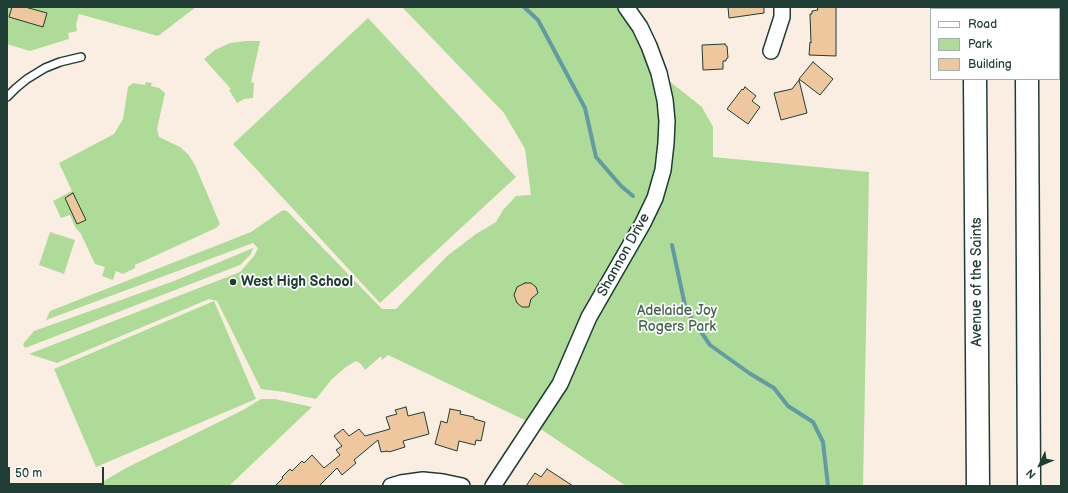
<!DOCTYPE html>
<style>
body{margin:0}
#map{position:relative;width:1068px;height:493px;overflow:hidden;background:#faeee2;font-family:"Balsamiq Sans",sans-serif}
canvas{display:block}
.frame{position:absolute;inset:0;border:8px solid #1f3d34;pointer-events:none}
.legend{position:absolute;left:930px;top:8px;width:130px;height:72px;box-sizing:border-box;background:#fff;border:1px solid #a5b1ae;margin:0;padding:5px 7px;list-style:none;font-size:12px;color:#1f3d34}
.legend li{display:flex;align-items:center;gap:8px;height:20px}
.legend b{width:20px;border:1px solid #a5b1ae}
.north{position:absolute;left:1020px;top:445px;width:40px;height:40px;-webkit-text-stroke:3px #fff;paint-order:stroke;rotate:226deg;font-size:11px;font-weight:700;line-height:16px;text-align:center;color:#1f3d34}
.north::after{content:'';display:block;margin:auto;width:14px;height:18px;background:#1f3d34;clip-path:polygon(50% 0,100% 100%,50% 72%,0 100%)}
.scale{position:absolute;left:8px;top:467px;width:96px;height:18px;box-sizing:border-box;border:2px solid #1f3d34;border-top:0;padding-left:5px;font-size:12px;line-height:14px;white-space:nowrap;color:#1f3d34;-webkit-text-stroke:3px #fff;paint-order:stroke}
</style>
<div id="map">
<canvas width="1068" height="493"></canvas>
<div class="frame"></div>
<ul class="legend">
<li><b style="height:5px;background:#fff"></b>Road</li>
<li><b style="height:11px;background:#afdb99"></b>Park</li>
<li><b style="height:11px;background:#efc79f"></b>Building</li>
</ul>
<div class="north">N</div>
<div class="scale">50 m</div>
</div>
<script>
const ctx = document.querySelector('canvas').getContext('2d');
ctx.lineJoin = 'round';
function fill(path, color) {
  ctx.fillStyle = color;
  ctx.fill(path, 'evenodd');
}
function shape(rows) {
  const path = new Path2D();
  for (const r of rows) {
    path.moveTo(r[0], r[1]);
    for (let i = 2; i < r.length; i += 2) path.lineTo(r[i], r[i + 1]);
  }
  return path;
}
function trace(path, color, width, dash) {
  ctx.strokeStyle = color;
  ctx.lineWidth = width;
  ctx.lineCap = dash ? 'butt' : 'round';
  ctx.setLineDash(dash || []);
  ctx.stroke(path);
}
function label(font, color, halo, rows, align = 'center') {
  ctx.font = font + ' "Balsamiq Sans",sans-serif';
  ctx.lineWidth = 3.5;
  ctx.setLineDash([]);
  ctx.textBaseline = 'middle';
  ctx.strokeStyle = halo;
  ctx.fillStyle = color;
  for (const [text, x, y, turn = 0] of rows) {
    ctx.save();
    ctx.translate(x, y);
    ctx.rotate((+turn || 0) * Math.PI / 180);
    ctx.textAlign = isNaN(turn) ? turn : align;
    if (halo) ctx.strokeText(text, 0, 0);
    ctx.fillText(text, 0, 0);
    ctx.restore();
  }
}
fill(shape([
 [7,7,196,7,158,36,79,14,76,24,77,31,68,33,69,39,30,51,7,44],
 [402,7,626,7,659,73,702,107,713,127,713,157,869,172,863,486,626,486,533,424,388,355,382,360,381,356,365,370,361,364,356,361,346,367,332,379,316,399,284,392,261,389,217,301,209,299,57,363,29,354,240,272,254,256,258,248,253,243,46,320,50,311,251,232,283,210,287,211,382,309,396,309,447,256,476,234,496,222,503,210,516,196,531,195,525,149,504,113],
 [368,18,516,177,380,303,233,144],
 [246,41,260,41,251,82,254,83,253,98,244,99,237,103,229,90,231,89,204,59,215,50,230,43],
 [146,82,152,83,151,86,159,88,165,93,157,129,159,137,180,147,188,154,195,165,220,224,216,228,135,265,135,268,123,274,116,271,113,280,102,276,105,267,95,264,81,234,75,227,70,215,61,218,53,201,72,191,59,163,114,134,123,119,128,87,133,83,145,85],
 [50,232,75,240,64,274,39,265],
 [253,248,251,254,240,265,25,348,23,344,34,331,174,281],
 [214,301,256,399,96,467,54,369],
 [261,399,275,399,312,407,229,486,99,486,104,481,126,468,243,410]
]), '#afdb99');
trace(shape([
 [524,7,538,20,585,108,596,157,621,186,633,196],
 [672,245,686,310,710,345,749,373,774,388,788,406,813,422,823,442,828,486]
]), '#629ca2', 4);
const building = shape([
 [12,7,25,7,47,13,43,27,9,17,12,7],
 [728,7,764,7,764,13,729,18,728,7],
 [817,7,836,7,836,56,809,55,810,42,811,43,810,14,812,14,812,11,818,10,817,7],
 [725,44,726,46,727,46,728,58,726,59,726,61,723,61,723,69,703,70,702,45,725,44],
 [813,62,833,79,820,95,799,79,813,62],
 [799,80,807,113,781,120,774,93,792,89,799,80],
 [745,87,756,96,752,101,760,107,748,124,727,109,742,89,743,90,745,87],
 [73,193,86,220,77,224,65,198,73,193],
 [525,283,531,283,536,287,538,293,531,299,529,307,522,307,517,303,514,295,517,287,525,283],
 [406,407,408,416,424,412,429,434,403,441,405,447,389,452,388,451,381,452,378,440,354,460,356,463,342,475,337,468,319,486,275,486,283,478,282,477,290,469,292,471,302,461,304,463,312,455,324,468,340,455,336,450,342,446,334,436,343,429,349,436,359,429,365,436,390,429,386,417,397,414,395,410,406,407],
 [450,409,461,411,460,414,474,417,474,419,485,422,481,441,476,440,475,445,459,441,457,451,435,444,441,421,447,423,450,409],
 [547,469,573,486,526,486,535,473,541,477,547,469]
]);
fill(building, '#efc79f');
trace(building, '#1f3d34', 1);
const lane = shape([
 [7,97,16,88,27,79,45,68,60,62,81,57]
]);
const street = shape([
 [771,51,782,17,782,7],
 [391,486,401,483,423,480,443,482,462,486],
 [493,486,560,384,589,317,643,223,655,198,663,170,666,143,667,121,665,100,659,73,649,46,640,27,626,7]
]);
const highway = shape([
 [975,7,975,9],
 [1026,7,1026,9],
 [975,79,978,486],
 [1027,79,1029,486]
]);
trace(lane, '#1f3d34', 10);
trace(street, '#1f3d34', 18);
trace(highway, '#1f3d34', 25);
trace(lane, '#fff', 7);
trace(street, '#fff', 15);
trace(highway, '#fff', 22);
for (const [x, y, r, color] of [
 [233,282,4,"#1f3d34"]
]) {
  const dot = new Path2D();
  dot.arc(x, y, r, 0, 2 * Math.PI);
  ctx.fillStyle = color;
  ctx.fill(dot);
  trace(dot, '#fff', 1.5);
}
label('14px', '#1f3d34', '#fff', [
 ["Shannon Drive",624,255,-61],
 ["Avenue of the Saints",977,282,-90]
]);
label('bold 14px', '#1f3d34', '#fff', [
 ["West High School",241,282]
], 'left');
label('14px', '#43644d', '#fff', [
 ["Adelaide Joy",677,311],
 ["Rogers Park",677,327]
]);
</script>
